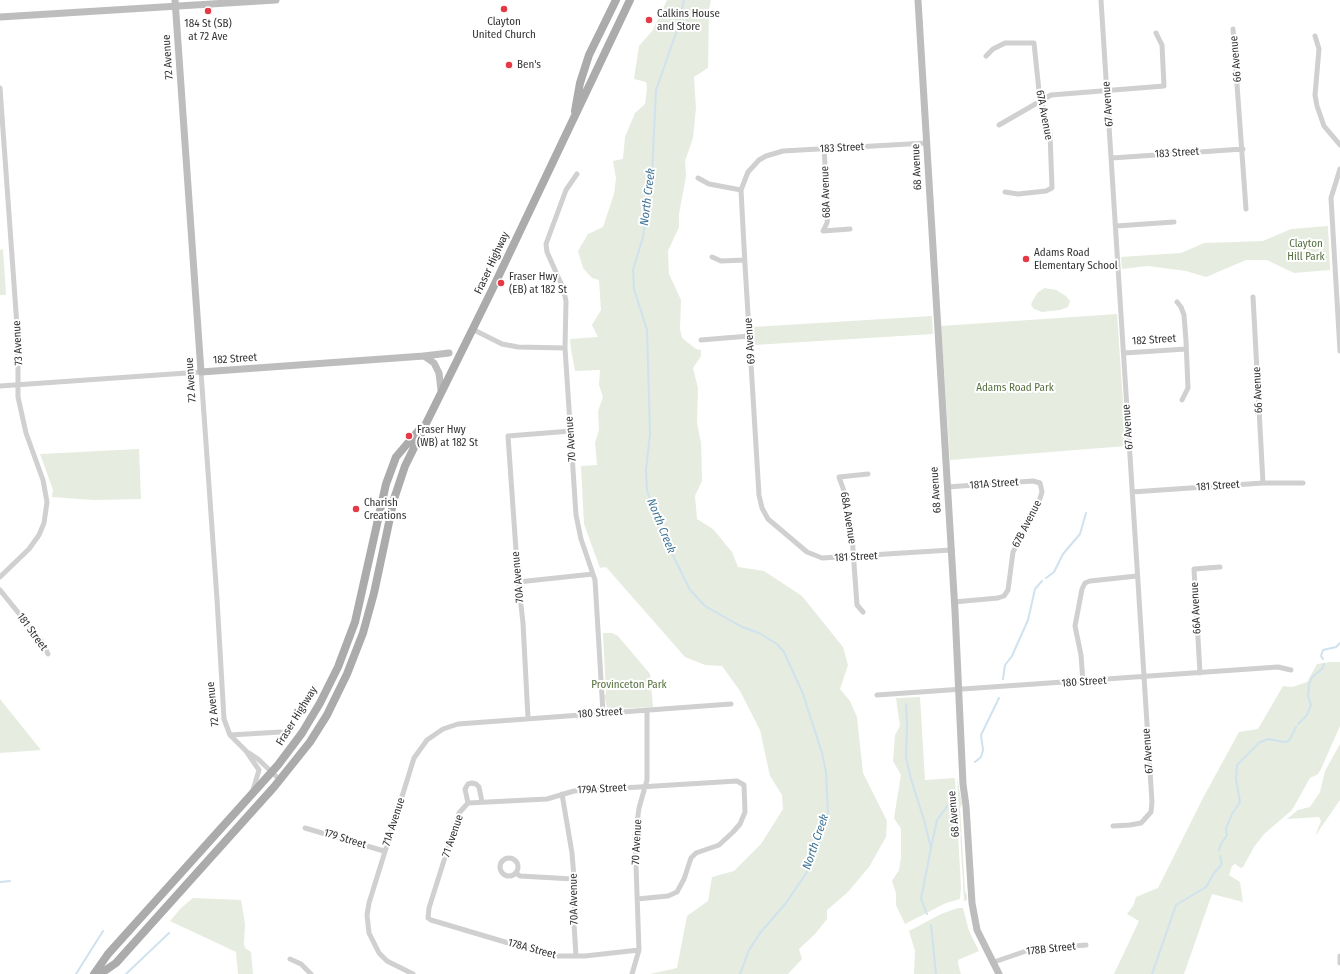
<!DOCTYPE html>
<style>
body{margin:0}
canvas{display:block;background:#fff}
</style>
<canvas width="1340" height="974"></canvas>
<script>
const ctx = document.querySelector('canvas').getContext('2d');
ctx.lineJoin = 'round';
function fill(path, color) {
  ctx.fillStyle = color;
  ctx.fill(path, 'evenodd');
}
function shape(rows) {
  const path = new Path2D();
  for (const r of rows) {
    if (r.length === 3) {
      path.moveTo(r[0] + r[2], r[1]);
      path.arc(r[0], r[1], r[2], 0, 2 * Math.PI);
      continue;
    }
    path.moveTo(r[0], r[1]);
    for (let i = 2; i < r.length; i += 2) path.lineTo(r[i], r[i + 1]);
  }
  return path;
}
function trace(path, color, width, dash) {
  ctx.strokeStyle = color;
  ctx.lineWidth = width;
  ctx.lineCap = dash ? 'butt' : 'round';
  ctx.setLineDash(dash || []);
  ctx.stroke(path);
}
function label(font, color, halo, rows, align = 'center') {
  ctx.font = font + ' "Fira Sans Condensed",sans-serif';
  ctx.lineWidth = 4;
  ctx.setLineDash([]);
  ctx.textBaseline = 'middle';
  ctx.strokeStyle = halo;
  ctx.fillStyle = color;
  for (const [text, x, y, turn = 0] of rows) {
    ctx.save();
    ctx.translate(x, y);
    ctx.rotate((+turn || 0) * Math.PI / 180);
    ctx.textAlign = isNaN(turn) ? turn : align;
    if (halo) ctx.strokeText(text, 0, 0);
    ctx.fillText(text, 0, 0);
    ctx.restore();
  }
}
fill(shape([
 [667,0,711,0,709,9,708,68,694,77,696,108,693,138,685,161,686,176,679,214,679,227,668,251,669,274,681,300,680,329,682,338,696,349,701,350,701,356,693,368,698,388,697,423,701,443,702,481,695,496,697,519,713,529,732,552,738,567,764,571,802,596,843,647,848,665,840,689,850,701,857,717,863,773,887,821,886,837,869,867,848,892,827,910,827,919,815,934,799,949,802,959,788,974,650,974,677,968,687,916,708,901,712,877,734,871,761,844,783,809,782,795,770,776,760,730,740,691,722,666,705,665,685,657,606,567,600,568,584,524,581,466,597,465,595,443,599,430,598,411,603,397,599,385,600,370,575,371,571,349,570,339,598,337,592,325,601,310,599,280,592,278,583,268,578,251,588,234,603,227,614,194,616,178,613,161,623,159,625,137,635,113,645,104,647,87,646,82,634,79,639,46,653,30],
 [1328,226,1330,270,1294,273,1267,260,1246,260,1206,277,1186,271,1148,266,1122,269,1121,257,1181,253,1204,243,1263,241,1291,229],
 [3,249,6,295,0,295,0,250],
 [1045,288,1056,290,1066,296,1070,301,1068,307,1060,310,1042,312,1034,309,1031,305,1032,302,1038,292],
 [1117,314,1126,446,950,460,941,326],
 [932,316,933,334,754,345,753,327],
 [139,449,141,499,93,500,52,497,53,490,40,454],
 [603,633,612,633,618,636,650,674,653,707,614,709,607,707,604,696,606,693],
 [1330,662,1340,662,1340,726,1321,769,1318,774,1310,778,1292,810,1264,834,1254,847,1243,867,1241,868,1235,864,1232,866,1229,875,1240,882,1243,902,1212,894,1184,974,1114,974,1139,921,1127,914,1133,906,1136,897,1158,888,1203,798,1239,732,1258,729,1283,686,1292,687,1307,682,1317,664],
 [920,697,925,780,955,778,961,888,960,899,946,903,905,924,896,905,896,893,892,881,899,870,901,857,901,829,894,818,901,775,893,761,895,735,900,726,896,698],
 [0,699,41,750,0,753],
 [1340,744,1340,800,1315,836,1321,821,1319,817,1287,819,1298,810,1310,807,1320,792,1325,771],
 [957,778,962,804,960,808,965,891,967,895,967,900,964,901],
 [193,898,241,900,245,924,244,944,245,948,251,952,253,974,238,974,236,952,170,921,181,908],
 [958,908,963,908,969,931,979,951,958,960,958,964,961,974,914,974,915,951,909,931,941,914]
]), '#e6ecdf');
trace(shape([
 [684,0,676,33,656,90,652,174,643,237,633,270,634,289,647,330,650,434,646,470,647,490,660,529,690,590,705,606,742,627,759,633,777,644,784,652,803,694,822,753,826,772,828,814,822,835,807,872,786,903,760,933,749,950,740,974],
 [1046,578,1054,572,1063,554,1080,534,1086,513],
 [1323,659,1321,656,1323,650,1336,647,1340,643],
 [1003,679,1005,665,1012,656,1028,620,1035,589,1042,581],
 [906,704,907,727,906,757,911,779,924,820,931,848],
 [1298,724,1307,715,1311,705,1308,696,1309,685,1312,677,1322,669,1324,664],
 [975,762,981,757,983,750,981,735,999,698],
 [1219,850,1221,844,1227,835,1226,829,1232,814,1240,802,1236,779,1237,765,1260,742,1269,739,1284,742,1289,741,1296,727],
 [0,882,10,881],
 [927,914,921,899,931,848,937,820,951,801],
 [931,925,936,974],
 [76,974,103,931],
 [126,974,169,933],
 [1152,974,1176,905,1206,887,1214,873,1222,864,1220,856]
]), '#cfe2ee', 2);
trace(shape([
 [1101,0,1152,802,1151,812,1141,823,1130,825,1113,826],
 [1233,29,1246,209],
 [1315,36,1319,49,1315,95,1317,106,1324,126,1340,145],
 [986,56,993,49,1005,43,1034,43,1039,91,1050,134,1052,188,1046,191,1018,194,1005,192],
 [0,88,18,340,18,397,26,433,43,480,47,502,44,523,39,535,29,549,0,577],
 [999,125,1051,95,1164,86,1162,45,1156,33],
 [927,143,783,151,766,156,759,160,748,172,741,190,745,265,759,495,762,508,768,519,807,552,822,558,951,550],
 [824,149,828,213,827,223,823,231,850,229],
 [1112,158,1243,149],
 [1340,169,1331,198,1340,351],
 [577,174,566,190,546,244,547,252,563,288,566,301,565,348,576,515,581,539,595,580,603,713],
 [698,178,709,184,741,190],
 [1116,226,1174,222],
 [712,257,721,261,745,260],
 [1253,297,1263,483],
 [1177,302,1181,307,1184,315,1186,341,1188,388,1182,400],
 [472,329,502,344,518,347,565,348],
 [701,340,749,336],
 [1124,353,1186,349],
 [0,386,201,372,217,599,224,719,230,735,246,751,259,770,253,790],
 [947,487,1033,481,1040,483,1042,492,1037,508,1013,552,1008,590,1004,596,998,598,954,602],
 [1132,492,1263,483,1303,483],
 [518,582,593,574],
 [0,590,42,642,48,654],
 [863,612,857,605,852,536,846,513,844,491,839,477,868,474],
 [1200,673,1194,569,1220,567],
 [1083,682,1081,655,1075,626,1082,589,1085,583,1090,581,1137,576],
 [877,695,1278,667,1291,670],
 [528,718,523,623,518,579,508,436,571,431],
 [230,735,281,732],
 [249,753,258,759,280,780],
 [562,794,572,853,575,890,574,924,576,956],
 [468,803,547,799,574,791,737,781,744,785,745,812,740,824,733,832,719,845,696,853,691,858,684,879,677,892,668,896,637,899],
 [468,803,459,813,429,908,428,918,431,920,552,956,585,956,639,950],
 [468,803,465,789,468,784,472,783,476,784,479,787,482,802],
 [305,828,384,851],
 [509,867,9],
 [516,873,520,876,573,879],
 [1340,956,1340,963],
 [290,959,301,964,311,974],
 [994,962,1029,950,1086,945],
 [413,974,387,961,379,953,369,933,367,915,369,903,414,758,427,740,443,729,458,724,731,704],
 [632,974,639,950,635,837,639,808,647,780,647,710]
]), '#d0d0d0', 5);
trace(shape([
 [175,0,201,372,424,356,449,353],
 [918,0,955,611,963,784,966,806,972,903,977,930,999,974],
 [0,17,276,0],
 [424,356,434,363,439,373,441,390]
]), '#bdbdbd', 7);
trace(shape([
 [575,111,580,83,589,55,616,0],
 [94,974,108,954,278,765,302,733,320,703,338,667,355,622,386,484,396,457,419,430],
 [100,974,116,963,274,787,310,742,327,715,347,674,363,633,374,593,394,499,405,466,491,292,630,0]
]), '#ababab', 8);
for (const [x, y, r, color] of [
 [504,9,4,"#e63946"],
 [208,11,4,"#e63946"],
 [649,20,4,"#e63946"],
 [509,65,4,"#e63946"],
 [1026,259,4,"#e63946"],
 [501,283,4,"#e63946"],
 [409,436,4,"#e63946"],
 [356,509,4,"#e63946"]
]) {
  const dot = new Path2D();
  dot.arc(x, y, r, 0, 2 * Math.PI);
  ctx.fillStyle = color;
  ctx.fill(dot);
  trace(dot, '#fff', 1.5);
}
label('11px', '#333', '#fff', [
 ["Calkins House",657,14],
 ["and Store",657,27],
 ["Clayton",504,22,"center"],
 ["United Church",504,35,"center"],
 ["184 St (SB)",208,24,"center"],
 ["at 72 Ave",208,37,"center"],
 ["Ben's",517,65],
 ["Adams Road",1034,253],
 ["Elementary School",1034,266],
 ["Fraser Hwy",509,277],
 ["(EB) at 182 St",509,290],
 ["Fraser Hwy",417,430],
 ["(WB) at 182 St",417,443],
 ["Charish",364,503],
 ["Creations",364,516]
], 'left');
label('11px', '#333', '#fff', [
 ["72 Avenue",168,57,-94],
 ["66 Avenue",1236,59,-95],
 ["67 Avenue",1108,104,-94],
 ["67A Avenue",1044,115,79],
 ["183 Street",842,148,-3],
 ["183 Street",1177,153,-4],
 ["68 Avenue",917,167,-93],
 ["68A Avenue",826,192,-92],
 ["Fraser Highway",492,263,-65],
 ["182 Street",1154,340,-4],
 ["69 Avenue",750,341,-94],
 ["73 Avenue",18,343,-93],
 ["182 Street",235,359,-4],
 ["72 Avenue",191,380,-94],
 ["66 Avenue",1258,390,-93],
 ["67 Avenue",1128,427,-94],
 ["70 Avenue",571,439,-94],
 ["181A Street",994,484,-4],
 ["181 Street",1218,486,-4],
 ["68 Avenue",936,490,-94],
 ["68A Avenue",848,518,81],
 ["67B Avenue",1027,524,-63],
 ["181 Street",856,557,-3],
 ["70A Avenue",518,577,-95],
 ["66A Avenue",1196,608,-93],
 ["181 Street",32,632,54],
 ["180 Street",1084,682,-4],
 ["72 Avenue",213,704,-96],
 ["180 Street",600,713,-4],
 ["Fraser Highway",297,716,-58],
 ["67 Avenue",1148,751,-94],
 ["179A Street",602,789,-3],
 ["68 Avenue",954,814,-95],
 ["71A Avenue",394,822,-72],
 ["71 Avenue",453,836,-71],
 ["179 Street",345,839,17],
 ["70 Avenue",637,842,-87],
 ["70A Avenue",574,899,-91],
 ["178A Street",532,949,15],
 ["178B Street",1051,949,-6]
]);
label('11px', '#56703f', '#fff', [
 ["Clayton",1306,244],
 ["Hill Park",1306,257],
 ["Adams Road Park",1015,388],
 ["Provinceton Park",629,685]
]);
label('italic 12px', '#3f7597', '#fff', [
 ["North Creek",648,197,-83],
 ["North Creek",661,526,68],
 ["North Creek",816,842,-71]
]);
</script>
